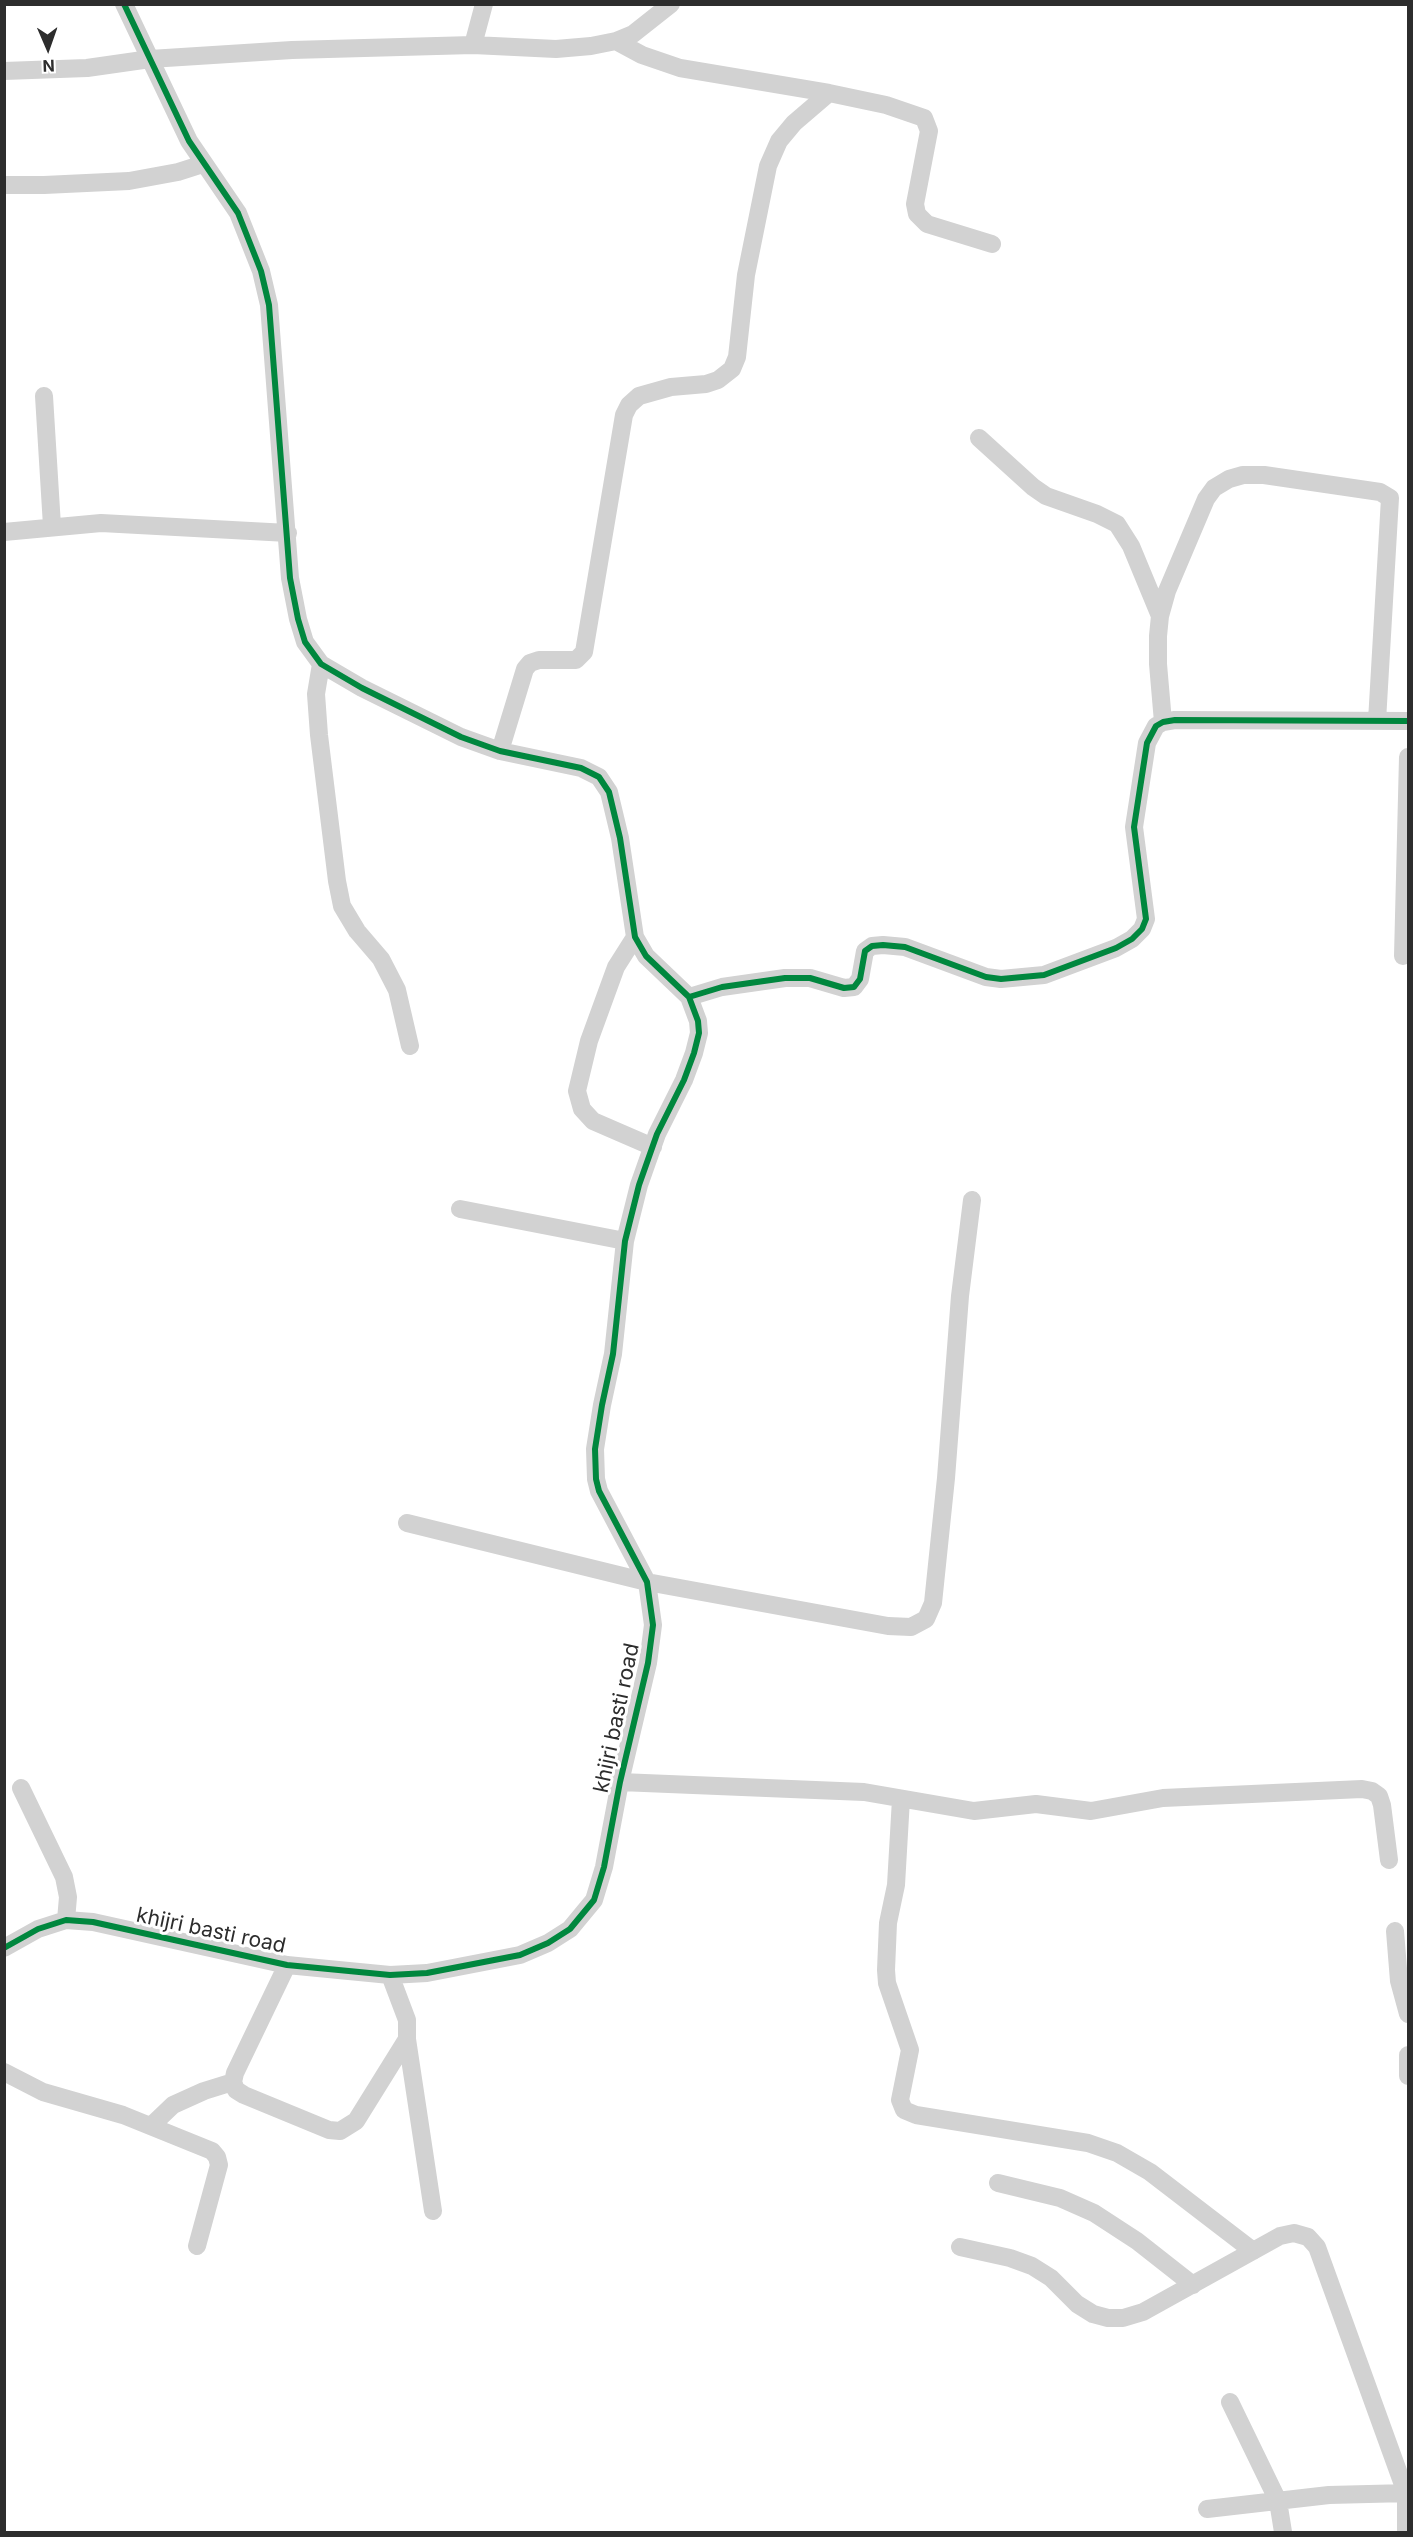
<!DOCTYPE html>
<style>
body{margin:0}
#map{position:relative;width:1413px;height:2537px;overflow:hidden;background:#fff;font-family:Inter,sans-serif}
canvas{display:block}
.frame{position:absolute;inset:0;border:6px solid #2d2d2d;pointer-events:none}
.north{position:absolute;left:18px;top:18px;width:60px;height:60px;-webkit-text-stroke:4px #fff;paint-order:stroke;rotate:178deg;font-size:16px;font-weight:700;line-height:24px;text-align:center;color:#2d2d2d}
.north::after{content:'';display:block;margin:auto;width:21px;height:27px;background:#2d2d2d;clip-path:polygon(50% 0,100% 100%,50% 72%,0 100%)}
</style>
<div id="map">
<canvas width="1413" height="2537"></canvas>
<div class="frame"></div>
<div class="north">N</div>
</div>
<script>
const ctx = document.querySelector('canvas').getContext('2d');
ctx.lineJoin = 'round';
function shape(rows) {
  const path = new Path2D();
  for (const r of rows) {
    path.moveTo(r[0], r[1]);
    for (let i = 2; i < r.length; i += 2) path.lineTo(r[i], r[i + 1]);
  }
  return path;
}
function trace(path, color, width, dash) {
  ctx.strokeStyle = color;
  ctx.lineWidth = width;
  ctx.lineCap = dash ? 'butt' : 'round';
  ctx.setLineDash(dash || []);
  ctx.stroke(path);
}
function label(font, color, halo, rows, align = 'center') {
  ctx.font = font + ' Inter,sans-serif';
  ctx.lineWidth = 6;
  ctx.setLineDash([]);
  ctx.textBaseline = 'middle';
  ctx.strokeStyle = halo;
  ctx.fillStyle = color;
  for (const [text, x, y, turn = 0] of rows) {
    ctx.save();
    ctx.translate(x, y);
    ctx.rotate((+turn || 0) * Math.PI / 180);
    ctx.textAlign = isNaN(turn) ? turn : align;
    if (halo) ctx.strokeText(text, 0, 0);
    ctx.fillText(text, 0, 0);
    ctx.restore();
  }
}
trace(shape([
 [616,41,642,55,680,68,829,93,886,105,924,118,929,131,915,204,917,214,927,224,992,244],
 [473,45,484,4],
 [4,71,87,68,150,59,292,50,473,45,556,49,591,46,616,41,633,34,671,4],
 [4,185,44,185,129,181,178,172,203,164],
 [44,396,52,526],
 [979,438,1033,487,1046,496,1097,514,1117,524,1131,546,1160,616],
 [4,532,101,523,288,533],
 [321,664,316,694,319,735,337,881,342,906,357,931,381,959,397,990,410,1046],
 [1163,722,1158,664,1158,636,1160,616,1167,591,1206,499,1214,488,1229,479,1243,475,1264,475,1380,492,1390,498,1377,721],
 [500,751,525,669,530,663,539,660,576,660,584,652,624,415,629,405,639,396,671,387,706,384,718,380,732,369,737,357,746,275,768,166,779,141,794,123,829,93],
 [635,937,616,967,589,1041,577,1091,582,1109,593,1121,653,1147],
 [1403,956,1408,757],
 [689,997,722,987,785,978,810,978,844,988,854,987,860,979,865,951,872,946,883,945,905,947,986,977,1001,979,1044,975,1116,948,1132,939,1142,929,1146,919,1134,827,1147,743,1156,726,1163,722,1175,720,1408,721],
 [460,1209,625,1241],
 [407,1523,647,1582,888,1626,911,1627,926,1619,933,1603,946,1478,960,1296,972,1200],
 [620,1782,864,1792,974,1811,1036,1804,1091,1811,1163,1798,1362,1789,1372,1791,1379,1796,1382,1805,1389,1860],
 [21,1788,64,1877,68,1897,66,1920],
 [901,1799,896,1885,888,1923,886,1970,887,1983,910,2050,900,2100,904,2110,916,2115,1088,2143,1117,2153,1150,2172,1253,2251],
 [1395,1931,1399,1981,1408,2014],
 [4,1948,38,1929,66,1920,93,1922,287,1965,390,1975,427,1973,520,1955,548,1943,570,1929,594,1900,604,1867,620,1782,648,1663,653,1625,647,1582,599,1491,596,1479,595,1449,602,1405,613,1354,625,1241,639,1185,657,1134,684,1080,694,1053,699,1033,698,1021,689,997,646,956,635,937,620,838,609,792,599,777,581,768,500,751,461,737,362,688,321,664,305,642,298,619,290,578,269,305,261,271,238,213,189,141,124,4],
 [287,1965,235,2073,233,2082,236,2090,244,2095,329,2130,340,2131,356,2121,407,2039,407,2020,390,1975],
 [407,2039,433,2211],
 [1408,2055,1408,2076],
 [4,2072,43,2092,123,2115,212,2151,217,2157,219,2165,197,2246],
 [151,2126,173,2105,204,2091,233,2082],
 [998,2183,1060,2198,1094,2213,1137,2241,1193,2285],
 [960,2247,1010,2258,1032,2266,1051,2278,1077,2304,1093,2314,1108,2318,1123,2318,1143,2312,1280,2236,1294,2233,1308,2237,1317,2247,1406,2493,1406,2532],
 [1230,2402,1278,2501,1283,2532],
 [1207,2509,1329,2495,1408,2493]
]), '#d2d2d2', 18);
trace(shape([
 [689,997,722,987,785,978,810,978,844,988,854,987,860,979,865,951,872,946,883,945,905,947,986,977,1001,979,1044,975,1116,948,1132,939,1142,929,1146,919,1134,827,1147,743,1156,726,1163,722,1175,720,1408,721],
 [4,1948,38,1929,66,1920,93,1922,287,1965,390,1975,427,1973,520,1955,548,1943,570,1929,594,1900,604,1867,620,1782,648,1663,653,1625,647,1582,599,1491,596,1479,595,1449,602,1405,613,1354,625,1241,639,1185,657,1134,684,1080,694,1053,699,1033,698,1021,689,997,646,956,635,937,620,838,609,792,599,777,581,768,500,751,461,737,362,688,321,664,305,642,298,619,290,578,269,305,261,271,238,213,189,141,124,4]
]), '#00873e', 6);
label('21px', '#2d2d2d', '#fff', [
 ["khijri basti road",617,1718,-78],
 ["khijri basti road",211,1931,12]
]);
</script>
